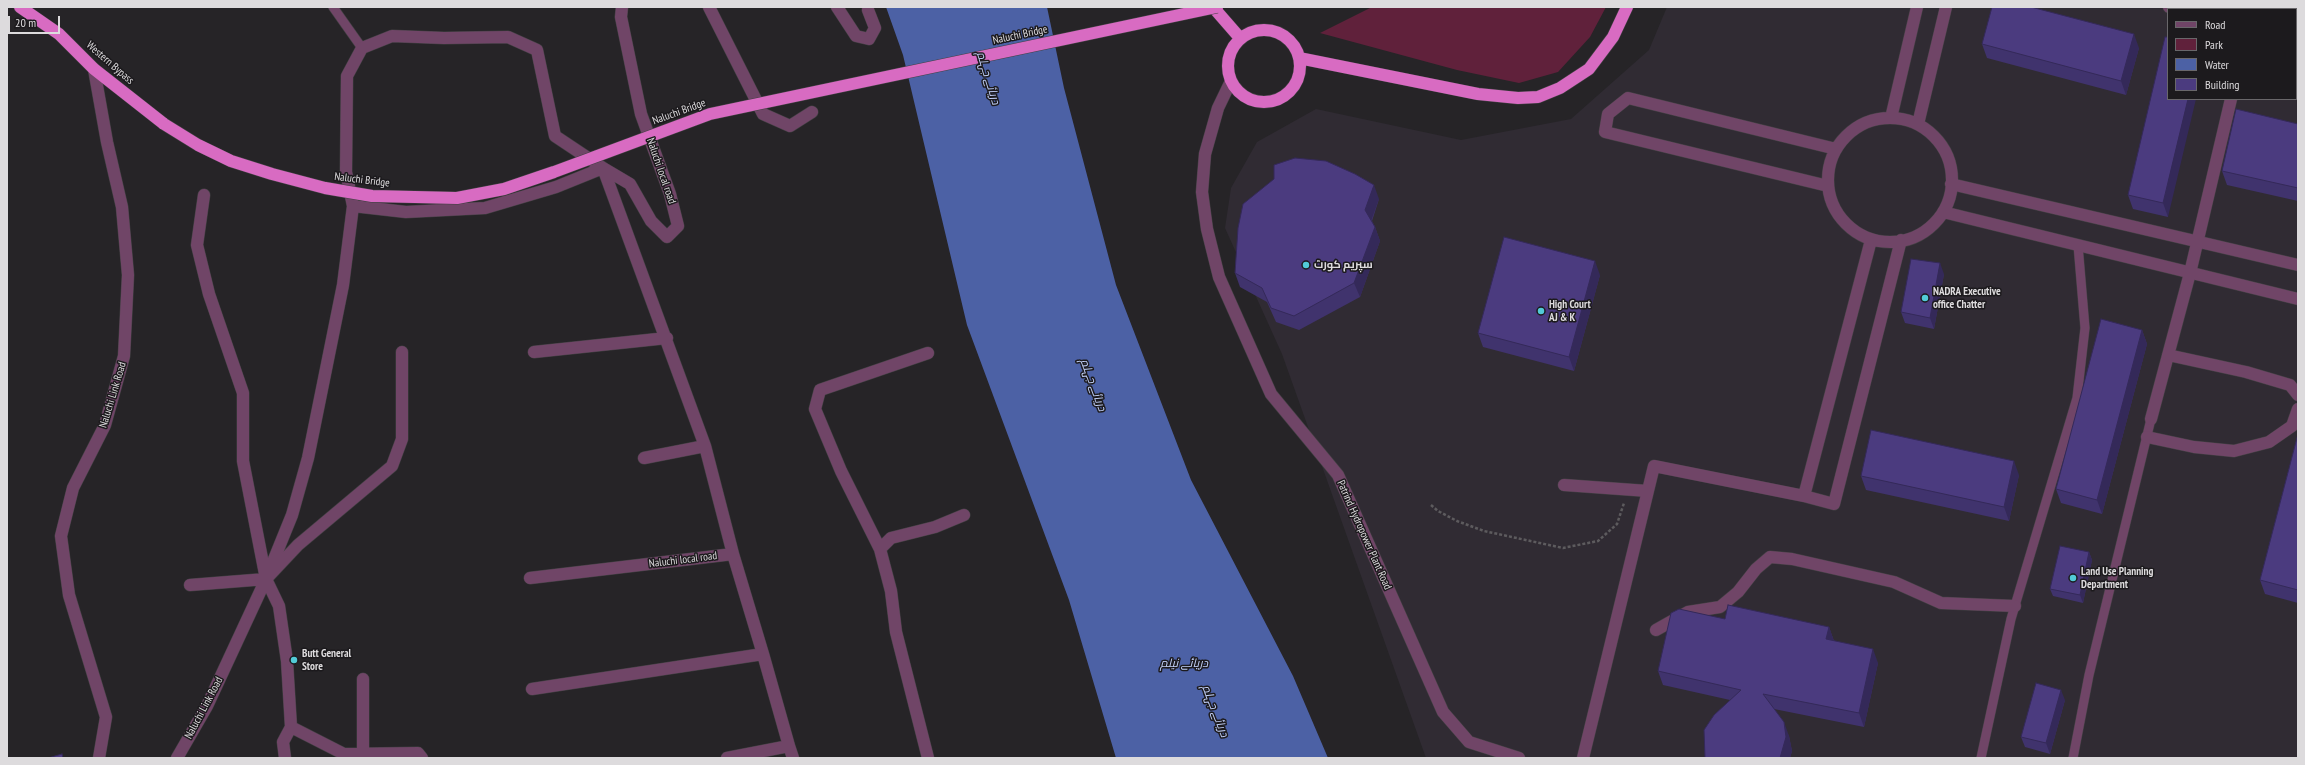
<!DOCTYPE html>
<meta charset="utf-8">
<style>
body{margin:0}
#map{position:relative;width:2305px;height:765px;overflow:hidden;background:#262427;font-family:"PT Sans Narrow",sans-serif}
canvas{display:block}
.frame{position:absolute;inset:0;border:8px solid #dddbdd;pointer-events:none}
.legend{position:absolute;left:2167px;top:8px;width:130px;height:92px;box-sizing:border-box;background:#1c1a1d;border:1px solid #69676a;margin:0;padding:5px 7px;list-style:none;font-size:12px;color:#dddbdd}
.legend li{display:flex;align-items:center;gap:8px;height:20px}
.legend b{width:20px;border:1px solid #69676a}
.scale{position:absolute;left:8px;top:16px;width:52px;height:18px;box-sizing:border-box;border:2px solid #dddbdd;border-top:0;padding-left:5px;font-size:12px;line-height:14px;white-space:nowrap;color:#dddbdd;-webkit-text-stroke:3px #1c1a1d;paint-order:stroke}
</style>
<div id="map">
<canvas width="2305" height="765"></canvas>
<div class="frame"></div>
<ul class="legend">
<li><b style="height:5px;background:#704567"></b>Road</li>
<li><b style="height:11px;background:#60213b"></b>Park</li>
<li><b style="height:11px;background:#4c61a5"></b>Water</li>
<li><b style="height:11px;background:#4b3b7f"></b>Building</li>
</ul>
<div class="scale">20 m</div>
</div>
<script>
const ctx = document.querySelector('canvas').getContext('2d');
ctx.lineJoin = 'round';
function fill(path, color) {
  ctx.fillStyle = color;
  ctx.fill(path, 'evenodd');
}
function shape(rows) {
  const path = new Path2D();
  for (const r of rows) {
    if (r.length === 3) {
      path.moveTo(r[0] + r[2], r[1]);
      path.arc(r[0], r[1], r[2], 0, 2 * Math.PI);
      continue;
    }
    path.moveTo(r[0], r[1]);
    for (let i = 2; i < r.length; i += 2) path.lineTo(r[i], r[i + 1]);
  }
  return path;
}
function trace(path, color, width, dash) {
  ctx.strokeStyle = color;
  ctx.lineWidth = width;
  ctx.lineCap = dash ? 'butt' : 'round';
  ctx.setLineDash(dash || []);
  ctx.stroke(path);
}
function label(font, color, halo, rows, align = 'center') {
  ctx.font = font + ' "PT Sans Narrow",Cairo,sans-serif';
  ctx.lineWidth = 3;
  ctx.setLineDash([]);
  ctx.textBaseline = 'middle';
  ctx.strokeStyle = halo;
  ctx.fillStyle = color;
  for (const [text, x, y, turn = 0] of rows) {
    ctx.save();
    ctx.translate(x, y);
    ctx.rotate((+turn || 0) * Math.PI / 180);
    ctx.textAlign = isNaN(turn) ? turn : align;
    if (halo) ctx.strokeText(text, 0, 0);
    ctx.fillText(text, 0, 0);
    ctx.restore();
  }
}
fill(shape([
 [1667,7,2298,7,2298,758,1426,758,1282,354,1225,228,1231,188,1257,142,1316,109,1461,140,1571,119,1649,50],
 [2168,9,2296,9,2296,99,2168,99]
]), '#302b33');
fill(shape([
 [1372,7,1606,7,1590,37,1558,72,1519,83,1457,70,1320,33]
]), '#60213b');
fill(shape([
 [886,7,1047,7,1064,88,1116,285,1191,480,1293,676,1328,758,1116,758,1069,600,967,325,903,55]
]), '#4c61a5');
const lane = shape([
 [333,7,362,48],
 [1981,758,2011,619,2077,398,2085,328,2078,245],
 [2073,758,2089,675,2151,419]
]);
const street = shape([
 [622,7,621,17,641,114,670,194,678,226,667,237,651,221,630,184,603,168,556,187,485,208,406,212,353,206,346,172,347,76,362,48,392,36,444,38,508,37,537,50,555,136,603,168,705,446],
 [709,7,763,114,790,126,812,112],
 [837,7,856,36,869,39,875,28,868,10],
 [2169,7,2177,9],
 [2296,38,2298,39],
 [94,69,107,142,122,207,128,275,124,356,105,425,73,488,61,536,69,595,106,717,99,758],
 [1231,81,1218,108,1205,154,1202,192,1207,229,1219,277,1271,394,1338,475,1443,712,1469,742,1519,758],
 [1891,118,1917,7],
 [1890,180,62],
 [1918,124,1946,7],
 [1951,184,2298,265],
 [1828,186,1605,132,1608,114,1628,98,1836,149],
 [204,195,197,245,209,294,243,393,243,461,266,579,279,606,287,661,291,727,344,754,418,753,422,758],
 [1943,212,2298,299],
 [534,352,667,338],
 [2168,355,2246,372,2290,385,2298,395],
 [2151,419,2190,273,2231,99],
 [2147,437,2194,447,2234,451,2269,442,2292,426,2298,409],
 [644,458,705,446,733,554],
 [1564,485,1648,491],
 [1804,496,1871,240],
 [880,549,841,471,815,409,820,390,928,353],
 [530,578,733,554,763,654],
 [190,585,266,579,298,545,392,466,402,439,402,352],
 [1656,630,1688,612,1720,607,1738,592,1756,569,1770,557,1792,559,1894,582,1941,603,2015,606],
 [363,679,363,754],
 [532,689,763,654,789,746,727,758],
 [789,746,793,758],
 [177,758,207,706,266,579,292,515,308,458,323,384,343,285,353,206],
 [285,758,283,742,291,727],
 [928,758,896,632,891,591,880,549,891,538,935,527,964,515],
 [1583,758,1654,466,1804,496,1834,504,1901,240]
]);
const highway = shape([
 [20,7,59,34,94,69,164,124],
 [1213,7,1240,38],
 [1264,66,36],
 [1299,58,1478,94,1518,98,1538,97,1560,88,1589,69,1613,37,1627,7]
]);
trace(lane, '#434144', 10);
trace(street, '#434144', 13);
trace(highway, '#434144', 13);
trace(shape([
 [1431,505,1438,511,1457,521,1484,531,1563,548,1598,541,1617,524,1624,503]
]), '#5d5b5e', 2.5, [3, 2]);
trace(lane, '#704567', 9);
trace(street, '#704567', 12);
trace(highway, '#d86bc2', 12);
const highwayBridge = shape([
 [164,124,198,145,231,161,272,174,325,188,372,196,457,198,504,189,554,172,710,114,1217,7]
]);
trace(highwayBridge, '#434144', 13, []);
trace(highwayBridge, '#d86bc2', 12);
fill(shape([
 [2233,7,2298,7,2298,21,2296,21,2296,9,2242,9],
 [2168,37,2168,217,2133,209,2128,195],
 [1982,44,2139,48,2126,95,1987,58],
 [2298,124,2298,201,2227,185,2222,171],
 [1379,199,1372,221,1375,227,1380,241,1360,297,1299,330,1276,322,1267,302,1240,287,1235,273],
 [1944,274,1934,329,1905,323,1901,312],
 [1600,275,1574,371,1483,347,1478,333],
 [2142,330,2147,344,2102,514,2061,503,2056,489],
 [2298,434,2298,603,2265,594,2260,580],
 [2019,475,2009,521,1866,490,1861,476],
 [2089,552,2092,560,2083,603,2053,596,2050,589],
 [1725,619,1829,627,1834,641,1878,663,1864,727,1774,709,1789,736,1792,751,1790,758,1705,758,1730,700,1663,685,1658,671],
 [2065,700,2050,754,2025,747,2021,737]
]), '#40336d');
fill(shape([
 [2134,34,2139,48,2126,95,2121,81],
 [2188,99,2196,99,2168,217,2163,203],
 [1374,185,1379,199,1370,224,1365,210],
 [1375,227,1380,241,1360,297,1354,283],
 [1595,261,1600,275,1574,371,1569,357],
 [1940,263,1944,274,1934,329,1930,318],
 [2142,330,2147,344,2102,514,2097,500],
 [2014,461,2019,475,2009,521,2004,507],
 [2089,552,2092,560,2083,603,2080,595],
 [1829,627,1834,641,1826,639],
 [1873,649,1878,663,1864,727,1859,713],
 [2061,690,2065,700,2050,754,2046,743],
 [1784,722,1789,736,1792,751,1790,758,1780,758]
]), '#342959');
const building = shape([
 [1992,7,2031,7,2134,34,2121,81,1982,44,1992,7],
 [2165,37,2168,37,2168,99,2188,99,2163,203,2128,195,2165,37],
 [2236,109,2298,124,2298,188,2222,171,2236,109],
 [1295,158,1326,161,1355,174,1374,185,1365,210,1375,227,1354,283,1294,316,1271,308,1262,288,1235,273,1238,228,1243,204,1274,179,1274,165,1295,158],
 [1504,237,1595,261,1569,357,1478,333,1504,237],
 [1911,259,1940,263,1930,318,1901,312,1911,259],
 [2101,319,2142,330,2097,500,2056,489,2101,319],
 [1871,430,2014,461,2004,507,1861,476,1871,430],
 [2298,434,2298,590,2260,580,2298,434],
 [2060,546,2089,552,2080,595,2050,589,2060,546],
 [1728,605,1829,627,1826,639,1873,649,1859,713,1763,694,1784,722,1786,737,1780,758,1705,758,1704,730,1714,715,1741,690,1658,671,1671,613,1679,609,1725,619,1728,605],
 [2036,683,2061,690,2046,743,2021,737,2036,683],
 [62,754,63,758,48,758,62,754]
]);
fill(building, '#4b3b7f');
trace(building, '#342959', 1);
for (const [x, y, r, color] of [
 [1306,265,4,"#52cbd7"],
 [1925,298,4,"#52cbd7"],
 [1541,311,4,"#52cbd7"],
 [2073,578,4,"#52cbd7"],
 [294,660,4,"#52cbd7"]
]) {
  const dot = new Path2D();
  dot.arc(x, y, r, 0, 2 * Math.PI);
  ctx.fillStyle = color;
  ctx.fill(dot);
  trace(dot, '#1c1a1d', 1.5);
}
label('11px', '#dddbdd', '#1c1a1d', [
 ["Naluchi Bridge",1020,35,-12],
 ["Western Bypass",110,63,41],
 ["Naluchi Bridge",679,112,-20],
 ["Naluchi local road",661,171,71],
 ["Naluchi Bridge",362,180,7],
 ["Naluchi Link Road",113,395,-73],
 ["Patrind Hydropower Plant Road",1364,535,66],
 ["Naluchi local road",683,560,-7],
 ["Naluchi Link Road",204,708,-62]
]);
label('bold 11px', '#dddbdd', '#1c1a1d', [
 ["سپریم کورٹ",1314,265],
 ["NADRA Executive",1933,292],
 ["office Chatter",1933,305],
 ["High Court",1549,305],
 ["AJ & K",1549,318],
 ["Land Use Planning",2081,572],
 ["Department",2081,585],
 ["Butt General",302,654],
 ["Store",302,667]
], 'left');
label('italic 12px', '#c1cff6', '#1c1a1d', [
 ["دریائے جہلم",988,78,73],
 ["دریائے جہلم",1093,385,70],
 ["دریائے نیلم",1184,664],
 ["دریائے جہلم",1215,711,69]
]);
</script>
